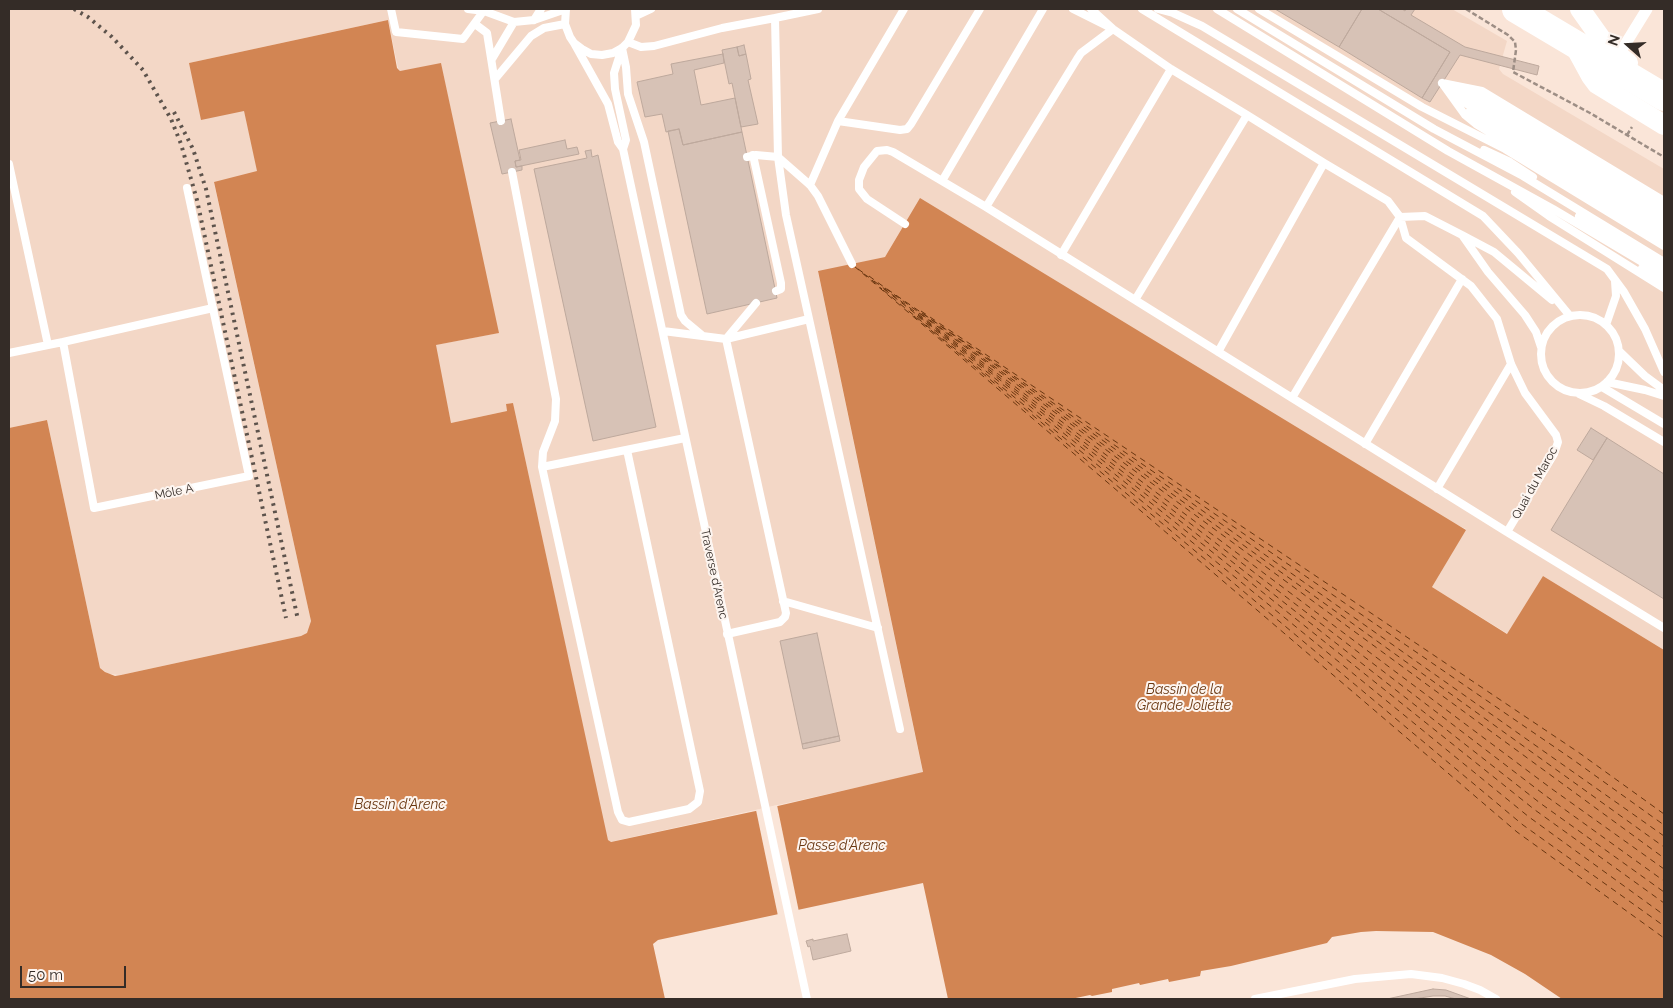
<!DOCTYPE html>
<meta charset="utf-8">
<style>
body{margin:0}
#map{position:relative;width:1673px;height:1008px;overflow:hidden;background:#fae5d8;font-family:Raleway,sans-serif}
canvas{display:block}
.frame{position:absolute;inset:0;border:10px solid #342c27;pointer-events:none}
.north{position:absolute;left:1603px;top:20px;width:50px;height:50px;-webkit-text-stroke:4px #fdf5f0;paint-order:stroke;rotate:289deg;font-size:14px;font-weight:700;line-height:20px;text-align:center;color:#342c27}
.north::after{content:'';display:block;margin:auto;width:18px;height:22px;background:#342c27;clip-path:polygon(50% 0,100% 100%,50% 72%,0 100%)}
.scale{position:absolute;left:20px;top:966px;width:106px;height:22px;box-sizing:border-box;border:2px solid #342c27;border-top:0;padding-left:6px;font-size:15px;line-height:18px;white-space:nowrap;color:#342c27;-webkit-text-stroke:4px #fdf5f0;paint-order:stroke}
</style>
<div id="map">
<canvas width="1673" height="1008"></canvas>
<div class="frame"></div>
<div class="north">N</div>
<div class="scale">50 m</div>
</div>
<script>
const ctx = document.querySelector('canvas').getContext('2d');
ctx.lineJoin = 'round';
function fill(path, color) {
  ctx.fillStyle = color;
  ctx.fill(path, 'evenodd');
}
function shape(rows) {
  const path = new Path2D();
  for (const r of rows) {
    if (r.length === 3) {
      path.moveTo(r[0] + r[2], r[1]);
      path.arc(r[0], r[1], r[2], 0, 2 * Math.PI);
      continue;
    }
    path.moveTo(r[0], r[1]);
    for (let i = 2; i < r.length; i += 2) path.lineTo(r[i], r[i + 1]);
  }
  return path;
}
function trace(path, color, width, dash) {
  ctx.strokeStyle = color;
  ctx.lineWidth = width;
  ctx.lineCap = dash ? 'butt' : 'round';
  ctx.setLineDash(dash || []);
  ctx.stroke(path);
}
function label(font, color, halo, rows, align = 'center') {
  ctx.font = font + ' Raleway,sans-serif';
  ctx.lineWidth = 4;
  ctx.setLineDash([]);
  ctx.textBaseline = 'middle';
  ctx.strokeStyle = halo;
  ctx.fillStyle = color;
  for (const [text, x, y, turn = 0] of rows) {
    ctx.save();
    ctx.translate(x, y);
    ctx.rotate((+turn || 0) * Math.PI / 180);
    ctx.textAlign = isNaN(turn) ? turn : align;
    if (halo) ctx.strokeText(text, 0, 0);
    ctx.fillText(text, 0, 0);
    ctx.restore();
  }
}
fill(shape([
 [9,9,1452,9,1507,41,1499,69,1503,74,1664,169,1664,650,1543,576,1508,634,1432,587,1466,529,887,254,885,257,818,272,923,773,610,842,607,839,513,403,506,404,507,411,451,423,435,345,498,333,441,64,400,71,398,68,388,20,189,63,244,111,258,172,214,183,311,621,309,629,307,634,301,636,121,675,109,674,100,668,47,420,9,428]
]), '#f3d7c6');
fill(shape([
 [388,20,397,68,400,71,441,63,499,333,436,345,451,423,507,411,506,404,513,403,608,840,611,842,765,809,923,772,818,271,885,257,920,198,1466,530,1432,587,1507,634,1543,576,1664,650,1664,999,1562,999,1525,974,1491,955,1433,932,1376,931,1361,932,1332,937,1327,943,1231,966,1201,971,1200,976,1169,982,1168,979,1140,985,1139,983,1112,989,1112,992,1092,996,1090,995,1071,999,948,999,923,883,658,940,653,944,665,999,9,999,9,428,47,420,100,668,105,672,115,676,121,675,301,636,307,633,311,621,214,182,257,171,244,111,201,120,189,63]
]), '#d28553');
fill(shape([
 [777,805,799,912,778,916,756,810]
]), '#fae5d8');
trace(shape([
 [854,266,1517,832,1664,938],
 [858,269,865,274],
 [864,274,873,280],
 [869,276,884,287],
 [872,280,882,289],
 [874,281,1552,789,1664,869],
 [885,288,1664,847],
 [884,289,1540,803,1664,892],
 [887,289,1572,759,1664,825],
 [883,290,1529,817,1664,915],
 [921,311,1578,752,1664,814],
 [919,313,1664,858],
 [922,313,1664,836],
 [918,315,1546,796,1664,881],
 [914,316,1523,825,1664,926],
 [917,316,1535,810,1664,903]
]), '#693610', 1, [6, 5]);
const building = shape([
 [1275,9,1362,9,1339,47,1275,9],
 [1362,9,1378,9,1450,52,1422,98,1339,47,1362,9],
 [1378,9,1402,9,1405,11,1406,9,1415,9,1411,15,1465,47,1539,66,1537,75,1460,55,1430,102,1422,98,1450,52,1378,9],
 [744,45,746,54,739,56,737,47,744,45],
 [737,47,739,56,746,54,751,79,748,80,758,124,741,127,732,83,729,84,722,50,737,47],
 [723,54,724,63,694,70,701,105,735,98,742,132,683,145,679,129,666,132,662,114,645,117,637,82,673,74,671,64,723,54],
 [511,119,520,160,515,161,516,167,522,166,522,170,502,174,490,123,511,119],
 [679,129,683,145,742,132,777,298,707,314,668,131,679,129],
 [565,140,567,149,577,147,579,154,516,167,515,161,521,160,519,150,565,140],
 [591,150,592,157,598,155,656,427,593,441,534,169,587,158,585,151,591,150],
 [1591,428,1607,438,1593,460,1577,450,1591,428],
 [1607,438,1664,474,1664,599,1551,530,1607,438],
 [817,633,839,736,802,744,780,641,817,633],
 [839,736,840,741,803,749,802,744,839,736],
 [847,934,851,951,813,960,810,946,808,947,806,941,813,939,813,941,847,934],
 [1433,989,1446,990,1471,999,1456,999,1445,996,1433,996,1414,999,1387,999,1433,989]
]);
fill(building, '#d7c2b6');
trace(building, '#bea99d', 1);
trace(shape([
 [1466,9,1508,35,1515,42,1516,50,1513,72,1590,113,1664,157],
 [1627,135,1632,127]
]), '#9d8e85', 2.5, [5, 2.5]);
trace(shape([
 [391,9,396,32,463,39,485,9],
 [468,9,484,11,514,22,534,20,566,9],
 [566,9,565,24,570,37,574,43,582,49,591,54,602,55,613,53,622,48,628,42,636,25,635,9],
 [1091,9,1113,29,1171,69,1247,115,1324,163,1388,201,1400,217,1425,216,1462,235],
 [1142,9,1483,216,1518,253,1570,316],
 [1158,9,1173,13,1202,26,1607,269,1624,292,1645,329,1664,372],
 [1217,9,1448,151,1553,209,1664,275],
 [1237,9,1434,129,1523,176,1664,262],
 [1259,9,1422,107,1505,149,1664,246],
 [636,16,651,9],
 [775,18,818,9],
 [534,20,541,9],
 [475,24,487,33,501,121],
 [628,42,641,47,654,46,722,28,775,18,778,157,810,185,818,196,852,264],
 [574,43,608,104,618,142,623,149,626,140,615,89,614,73,622,48],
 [622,48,626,67,628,94,644,142,681,315,685,321,703,336],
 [492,59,514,22],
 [495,79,531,36,544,28,565,24],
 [1442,83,1465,115,1476,124,1664,239],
 [1442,83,1482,91,1664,201],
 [1461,89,1482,98,1664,210],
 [1451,90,1467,104,1664,225],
 [1455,90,1664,218],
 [1469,112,1664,232],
 [838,121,904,9],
 [623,149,807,999],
 [1484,150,1510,162,1533,177],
 [753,155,781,283,781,289,776,291],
 [747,157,756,155,778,157,786,215,900,729],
 [9,164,48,345,9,353],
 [512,172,556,399,555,421,543,452,542,467,618,812,622,820,629,822,689,809,698,802,700,791,627,450],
 [942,181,1043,9],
 [810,185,838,121,900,130,907,129,911,124,980,9],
 [1515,192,1549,216,1664,288],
 [986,207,1077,59,1081,53,1113,29,1073,9],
 [1579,216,1664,268],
 [1400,217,1406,238,1471,286,1497,319,1511,364,1525,393,1556,435,1558,442,1554,454,1507,532,1664,628],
 [905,224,867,199,859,189,859,180,864,167,877,151,887,150,893,152,986,207,1507,532],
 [1061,255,1171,69],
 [1642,268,1664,281],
 [1135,300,1247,115],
 [1580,354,39],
 [1606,325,1616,296,1615,281],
 [663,331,726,339,809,319],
 [63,342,213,308],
 [48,345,63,342,94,508,249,476,187,188],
 [1541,347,1536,332,1525,315,1488,272,1462,235,1494,252,1552,300],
 [1619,351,1645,376,1664,390],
 [1218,352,1324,163],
 [1607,382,1645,390,1664,396],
 [1602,387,1664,424],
 [1579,394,1604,406,1664,442],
 [1292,398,1400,217],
 [1365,444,1462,279],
 [542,467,685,438],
 [1437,489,1511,364],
 [783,601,878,628],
 [727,634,780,622,785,617,786,613,726,339,756,303],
 [1255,999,1355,979,1411,974,1442,978,1464,984,1480,990,1496,999]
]), '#fff', 8);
trace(shape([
 [1618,56,1647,9]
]), '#fff', 11);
trace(shape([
 [1580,9,1607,47,1628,63],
 [1573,43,1591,76,1597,84,1664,125]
]), '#fff', 20);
trace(shape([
 [1516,9,1664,97]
]), '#fff', 28);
trace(shape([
 [74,9,88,17,112,37,143,70,171,119,181,144,197,200,286,618],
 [174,112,193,149,206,189,298,620]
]), '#5d534c', 4, [2.5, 5]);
label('12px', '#342c27', '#fdf5f0', [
 ["Quai du Maroc",1535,483,-61],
 ["Môle A",174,492,-12],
 ["Traverse d'Arenc",714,574,78]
]);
label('italic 14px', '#693610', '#fdf5f0', [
 ["Bassin de la",1184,690],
 ["Grande Joliette",1184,706],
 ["Bassin d'Arenc",400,805],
 ["Passe d'Arenc",842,846]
]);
</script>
